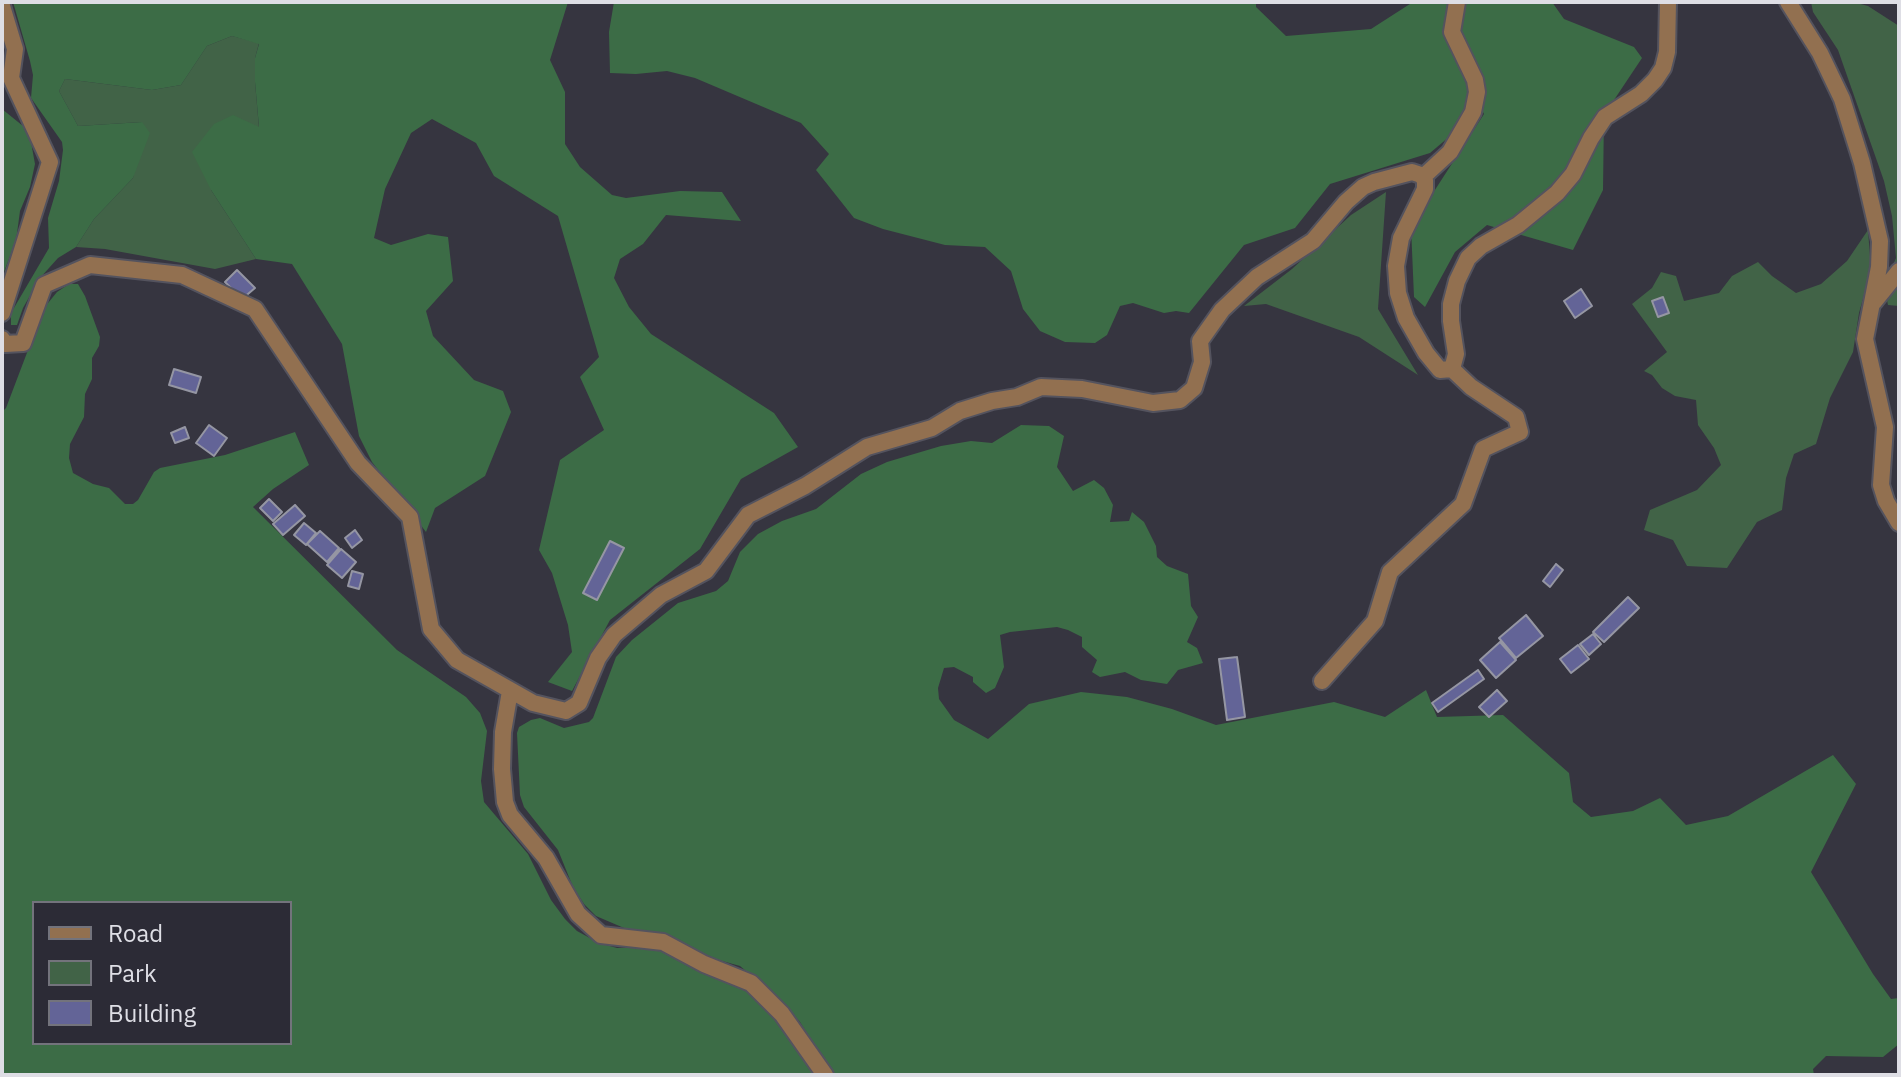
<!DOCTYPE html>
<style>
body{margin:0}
#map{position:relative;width:1901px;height:1077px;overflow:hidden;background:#363540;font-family:"IBM Plex Sans",sans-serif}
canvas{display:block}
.frame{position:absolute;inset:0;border:4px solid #dedee5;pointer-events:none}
.legend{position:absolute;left:32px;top:901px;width:260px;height:144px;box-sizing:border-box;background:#2c2b36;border:2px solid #73737c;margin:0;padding:10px 14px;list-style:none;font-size:24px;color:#dedee5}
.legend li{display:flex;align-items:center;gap:16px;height:40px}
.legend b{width:40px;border:2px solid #73737c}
</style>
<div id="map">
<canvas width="1901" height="1077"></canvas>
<div class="frame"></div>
<ul class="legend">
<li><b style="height:10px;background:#927050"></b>Road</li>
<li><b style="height:22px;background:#416347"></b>Park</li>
<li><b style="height:22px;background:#636497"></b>Building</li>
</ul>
</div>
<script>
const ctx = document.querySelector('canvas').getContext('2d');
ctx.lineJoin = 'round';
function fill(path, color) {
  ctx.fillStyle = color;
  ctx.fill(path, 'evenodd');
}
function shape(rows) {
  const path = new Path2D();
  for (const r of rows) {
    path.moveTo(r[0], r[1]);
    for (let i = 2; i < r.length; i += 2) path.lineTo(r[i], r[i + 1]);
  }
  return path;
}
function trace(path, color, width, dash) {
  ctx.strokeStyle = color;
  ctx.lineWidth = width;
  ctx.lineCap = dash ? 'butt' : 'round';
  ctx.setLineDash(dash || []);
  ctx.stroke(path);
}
fill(shape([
 [1811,2,1853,2,1868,6,1899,26,1899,306,1888,305,1884,286,1896,258,1892,216,1884,181,1838,50,1813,12],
 [232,36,259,43,255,58,255,82,259,128,211,190,256,259,215,269,105,249,76,247,94,219,133,178,142,122,78,126,59,91,65,79,152,90,181,85,207,46],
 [1386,192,1378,309,1418,375,1359,337,1266,304,1244,306,1292,269,1351,215],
 [1868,230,1871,270,1859,313,1853,352,1830,398,1816,444,1794,454,1786,478,1782,510,1757,522,1727,568,1687,566,1673,540,1644,530,1650,510,1697,490,1721,465,1714,448,1698,425,1696,400,1675,396,1662,388,1652,375,1644,371,1667,352,1632,304,1652,288,1661,272,1676,276,1684,301,1719,293,1732,276,1758,262,1772,276,1796,293,1821,284,1847,261]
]), '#416347');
fill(shape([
 [13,2,568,2,550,60,565,92,565,144,580,167,612,195,626,198,680,191,722,192,741,221,666,215,643,244,620,259,614,278,629,307,651,334,774,413,798,447,741,479,700,549,610,620,572,691,548,682,572,652,568,625,552,573,539,550,560,460,604,430,580,377,599,357,558,216,494,176,476,143,432,119,411,133,385,189,374,238,391,245,428,234,448,237,453,281,426,311,433,336,474,380,503,391,511,412,485,476,435,508,426,532,372,462,359,436,342,344,292,264,256,259,211,190,192,152,214,124,233,115,259,127,255,82,255,58,259,44,232,36,207,46,181,85,152,90,65,79,59,91,78,126,142,122,150,133,133,178,94,219,76,247,58,258,40,278,23,308,17,325,11,325,11,313,49,248,48,218,59,181,63,150,62,142,31,98,33,75,30,61],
 [614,2,1256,2,1256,7,1286,36,1371,29,1413,2,1552,2,1564,19,1634,47,1642,58,1604,115,1603,190,1573,250,1487,225,1455,252,1425,307,1414,297,1411,227,1484,114,1474,95,1456,131,1430,153,1330,184,1295,228,1244,245,1189,313,1176,311,1164,313,1133,303,1120,306,1107,335,1095,343,1065,342,1040,331,1023,309,1011,271,985,247,945,245,883,229,854,218,816,170,829,154,801,123,695,78,667,71,636,74,610,73,609,32],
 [2,109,23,126,31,142,35,164,30,187,20,211,16,241,2,277],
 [69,284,78,284,85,296,100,337,99,346,92,358,92,379,85,394,84,417,70,444,69,458,73,473,93,484,109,488,125,504,133,504,138,500,154,472,160,468,225,455,295,432,309,465,273,489,253,507,397,650,466,697,480,713,487,731,481,781,484,802,528,854,551,900,565,919,577,931,599,943,617,948,645,947,662,951,701,973,738,985,757,998,774,1016,814,1075,2,1075,2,412,6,408,44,308,57,292],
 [34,903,290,903,290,1043,34,1043],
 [1021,425,1049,426,1064,436,1057,467,1073,491,1094,480,1104,488,1113,505,1110,522,1129,521,1132,512,1144,522,1156,546,1157,557,1167,566,1188,574,1191,606,1198,617,1187,642,1197,648,1203,663,1178,670,1167,684,1141,680,1125,672,1100,677,1092,672,1097,660,1082,647,1082,637,1068,630,1057,627,1010,632,1000,635,1004,667,995,688,986,693,973,682,973,677,954,667,944,668,938,688,939,699,954,720,988,739,1029,704,1081,692,1127,697,1172,709,1216,725,1334,702,1385,717,1426,690,1437,717,1503,715,1569,773,1573,802,1591,817,1633,811,1660,798,1686,825,1728,816,1833,755,1856,784,1811,872,1873,974,1891,999,1899,998,1899,1044,1883,1057,1826,1056,1813,1069,1814,1075,832,1075,800,1022,781,1001,740,966,708,957,669,936,624,928,596,916,584,904,573,887,558,850,524,807,520,795,517,733,519,727,531,720,540,718,564,728,589,722,593,718,616,657,632,640,678,603,716,591,728,581,740,552,758,534,782,521,816,509,861,474,887,462,941,446,971,441,992,443]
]), '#3c6c46');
const building = shape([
 [237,270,255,288,242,299,225,282,237,270],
 [1581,289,1592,306,1575,318,1564,301,1581,289],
 [1663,297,1669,313,1658,317,1652,301,1663,297],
 [174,369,201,377,196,393,169,385,174,369],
 [209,425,227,438,214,456,196,443,209,425],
 [185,427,189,438,175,443,171,433,185,427],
 [269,499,282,512,273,521,260,508,269,499],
 [295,505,305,516,283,535,273,524,295,505],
 [304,523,316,533,306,545,294,535,304,523],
 [355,530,362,540,352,548,345,538,355,530],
 [320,531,339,548,327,562,307,544,320,531],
 [610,541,624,548,597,600,583,593,610,541],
 [341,549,356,562,342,578,327,565,341,549],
 [1556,564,1563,570,1550,587,1543,581,1556,564],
 [352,571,363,574,359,589,348,586,352,571],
 [1628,597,1639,608,1604,642,1593,632,1628,597],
 [1526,615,1543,636,1516,658,1499,638,1526,615],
 [1593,634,1601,644,1589,655,1580,644,1593,634],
 [1500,642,1516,660,1496,678,1480,660,1500,642],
 [1578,645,1589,659,1571,673,1560,659,1578,645],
 [1237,657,1245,717,1227,720,1219,659,1237,657],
 [1478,670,1484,679,1438,712,1432,703,1478,670],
 [1497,690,1507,701,1489,717,1479,707,1497,690]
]);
fill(building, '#636497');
trace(building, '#9596a3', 2);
const minor = shape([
 [1788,2,1820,53,1842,99,1862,163,1880,241,1879,267,1865,339,1885,427,1881,485,1886,501,1899,523],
 [2,6,15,49,11,78,50,162,2,313],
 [1423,177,1450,152,1473,112,1477,92,1475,80,1452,32,1457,2],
 [1874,302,1899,271],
 [2,339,5,344,23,343,44,285,90,265,182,275,255,309,358,463,410,517,431,629,457,660,533,703,566,711,579,703,598,658,614,635,661,595,706,571,748,515,805,486,867,447,932,428,960,411,992,401,1017,397,1041,387,1082,389,1153,403,1180,400,1194,388,1202,362,1200,341,1222,310,1257,277,1313,241,1346,202,1363,187,1374,182,1412,172,1421,175,1425,180,1425,189,1401,238,1396,266,1398,293,1406,318,1426,353,1440,370,1452,369,1456,354,1451,321,1451,304,1457,281,1468,258,1481,246,1518,225,1557,193,1573,174,1591,138,1605,117,1641,94,1655,80,1663,68,1667,52,1668,2],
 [1322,681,1375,621,1390,572,1463,504,1483,449,1520,432,1516,417,1471,387,1452,369],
 [510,691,503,732,502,769,505,802,510,815,546,858,578,914,601,935,663,942,704,964,751,983,782,1014,825,1075]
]);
trace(minor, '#54535e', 20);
trace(minor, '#927050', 16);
</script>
